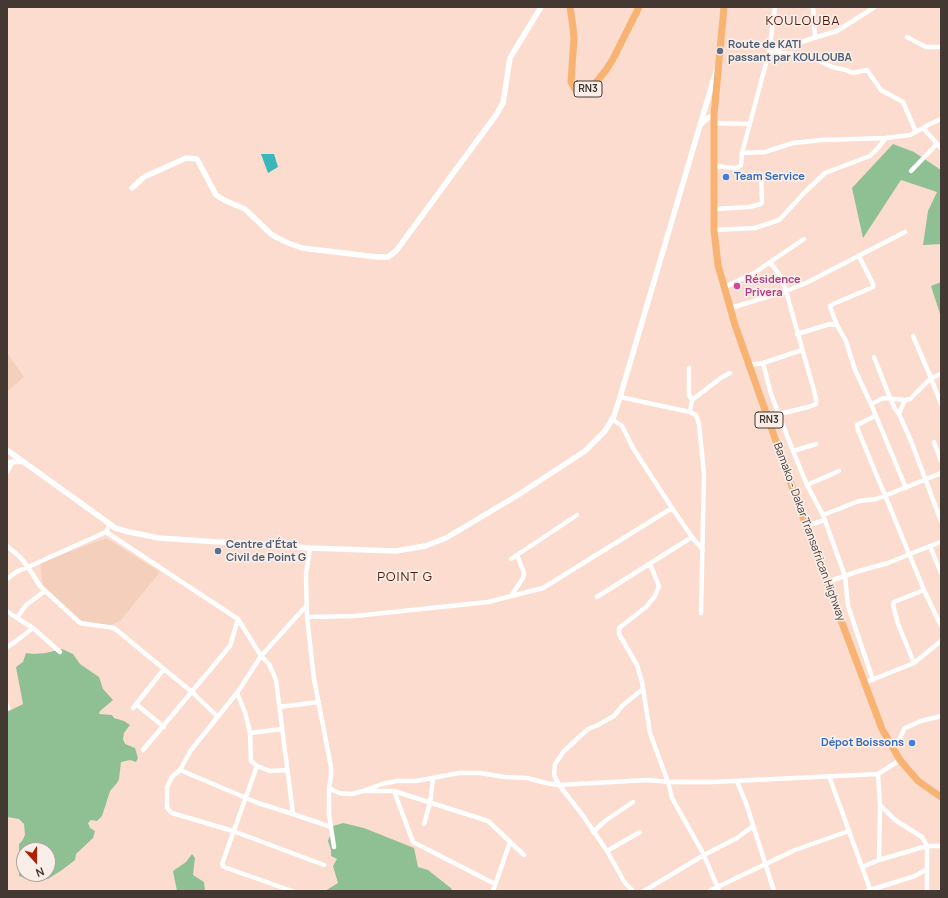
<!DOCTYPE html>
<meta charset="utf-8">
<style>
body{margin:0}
#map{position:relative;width:948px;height:898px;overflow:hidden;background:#fbdcce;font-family:Manrope,sans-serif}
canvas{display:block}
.frame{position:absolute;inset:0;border:8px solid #443832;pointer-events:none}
.north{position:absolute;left:16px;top:842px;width:40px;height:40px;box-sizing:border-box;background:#faeee8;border:1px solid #b1a59f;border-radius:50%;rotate:159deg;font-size:11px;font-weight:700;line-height:16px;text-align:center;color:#443832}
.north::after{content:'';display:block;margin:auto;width:14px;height:18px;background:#ae2002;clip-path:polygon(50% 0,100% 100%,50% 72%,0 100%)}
</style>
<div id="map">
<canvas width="948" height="898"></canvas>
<div class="frame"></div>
<div class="north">N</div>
</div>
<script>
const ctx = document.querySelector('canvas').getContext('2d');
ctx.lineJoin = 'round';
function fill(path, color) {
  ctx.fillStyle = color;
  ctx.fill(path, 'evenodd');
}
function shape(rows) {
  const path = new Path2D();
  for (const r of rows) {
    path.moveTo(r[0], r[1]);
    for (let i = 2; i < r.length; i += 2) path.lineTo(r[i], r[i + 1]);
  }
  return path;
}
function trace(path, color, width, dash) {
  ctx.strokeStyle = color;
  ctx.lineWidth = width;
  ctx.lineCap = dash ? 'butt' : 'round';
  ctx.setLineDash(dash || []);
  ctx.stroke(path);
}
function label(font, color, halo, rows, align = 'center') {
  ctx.font = font + ' Manrope,sans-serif';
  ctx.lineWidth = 3.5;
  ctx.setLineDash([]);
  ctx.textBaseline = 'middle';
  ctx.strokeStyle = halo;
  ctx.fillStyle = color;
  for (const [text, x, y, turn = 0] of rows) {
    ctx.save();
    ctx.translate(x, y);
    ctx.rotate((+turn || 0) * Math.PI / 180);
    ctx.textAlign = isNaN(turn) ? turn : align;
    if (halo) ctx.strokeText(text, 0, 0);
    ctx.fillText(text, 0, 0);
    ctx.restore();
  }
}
fill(shape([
 [7,353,24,377,7,392],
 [106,538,160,572,120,621,110,625,83,622,43,586,40,563]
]), '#f3cfbc');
fill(shape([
 [893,144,914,152,941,170,941,244,923,245,928,211,937,192,901,180,863,238,852,188],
 [941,282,941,317,931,286],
 [62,649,73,654,80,664,99,677,103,689,113,700,100,711,99,714,112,715,114,718,124,721,130,725,124,733,123,739,125,744,135,748,138,758,136,762,130,760,121,762,119,779,117,783,110,791,102,816,97,821,91,820,88,823,90,828,95,831,93,838,76,854,75,860,62,870,48,879,43,877,41,874,48,874,48,850,24,850,24,874,33,874,25,878,19,876,19,844,22,841,25,835,24,824,19,819,7,817,7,712,23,704,16,667,23,662,26,653,34,654,46,653],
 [343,823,364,828,414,848,418,867,428,870,452,889,451,891,325,891,338,883,333,866,337,859,331,856,331,850,328,841,332,831,333,826],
 [192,854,195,858,193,875,204,882,205,891,177,891,173,871,186,862]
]), '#8ec094');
fill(shape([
 [261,154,274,154,278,167,268,173]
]), '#39b7bb');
trace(shape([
 [813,7,815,37],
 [907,37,926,47,941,47],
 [771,51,837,31,875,7],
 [769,52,808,55,832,67,846,70,853,73,867,70,881,90,903,102,916,132],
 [714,123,750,124],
 [923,128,928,125,941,119],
 [742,153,765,152,793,143,822,140,886,138,910,135,923,128,941,148],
 [713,166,737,168,741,165,742,153,769,52,775,7],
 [911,171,937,144],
 [715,209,749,207,761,204,762,202,761,177],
 [714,230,755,228,779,220,806,191,825,173,870,156,877,149,886,138],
 [770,262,804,239],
 [725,287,756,272,770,262,781,277,786,291,816,398,816,404,808,407,779,414],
 [731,308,786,291,806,283,905,232],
 [837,325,830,307,831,305,873,287,873,284,859,256],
 [797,334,830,324,837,325,846,341,855,370,871,404,906,488],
 [913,336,931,378,941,404],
 [874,357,890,398,894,407,899,414,911,441,941,521],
 [763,363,771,394,793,451,807,485,823,515,845,576,848,606,873,680],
 [749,365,763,363,802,350],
 [689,368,689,395,692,400,690,412],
 [620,397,690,412,696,415,699,424,704,474,701,613],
 [692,400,722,377,730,373],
 [871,404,884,398,905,400,910,399,931,378,941,374],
 [899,414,905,400],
 [875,416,857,425,858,430,924,590,941,626],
 [612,419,622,426,633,448,672,508,692,537,703,550],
 [934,442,941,461],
 [793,451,816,444],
 [7,462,23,462],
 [7,472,13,461],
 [807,485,839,471],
 [823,515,859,501,876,499,892,493,941,473],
 [806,526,825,520],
 [106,532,238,619,261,656,269,664,276,680,293,814,258,803,180,770,191,750,237,693,261,656,307,605],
 [7,546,20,557,28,567,106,532,110,524],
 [930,546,941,573],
 [310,548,306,574,307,617,314,679,331,767,331,776,329,788,329,814,334,847],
 [511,559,577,515],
 [650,564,659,586,655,596,646,607,619,628,619,634,637,665,642,682,650,733,668,782,672,798,704,855,719,891],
 [7,579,16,572,28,567,40,586,80,623,114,628,192,692,218,717],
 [827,582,859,571,888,563,930,546,941,542],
 [511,596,523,578,524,573,517,555],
 [597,597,692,537],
 [7,611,17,618,26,605,45,591],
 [307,617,355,616,488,602,543,588,672,508],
 [17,618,33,628,60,652],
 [7,647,15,642,33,628],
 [914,663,898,624,893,605,894,602,924,590],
 [864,683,914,663,941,641],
 [237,693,245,712,250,733,251,761,257,766],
 [136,704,164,727],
 [7,705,8,708],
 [279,707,319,702],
 [133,708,164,669],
 [250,733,282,729],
 [143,750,230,646,238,619],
 [893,751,905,728,921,721,941,716],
 [180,770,172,777,167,787,167,807,169,810,172,813,233,831,324,865],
 [287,770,270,771,257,766,222,864,224,867,292,891],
 [878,774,880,805,879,860],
 [829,776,870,889],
 [737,781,747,806,774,891],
 [329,788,339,793,352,794,363,791,394,791,488,821,524,855],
 [363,791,382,784,396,781,416,781,459,773,480,773,505,777,527,778,546,783,559,785,648,780,668,782,712,782,878,774,900,760],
 [394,791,413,842,495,884],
 [880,805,895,820,922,837,927,846,927,891],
 [293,814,331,827],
 [424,824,430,803,433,779],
 [593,832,605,821,633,802],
 [607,851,640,832],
 [862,867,879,860,927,846,941,846],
 [493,891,510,842],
 [633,891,625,883,607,851,581,813,559,785,554,775,555,764,564,751,588,729,596,726,614,716,623,705,643,689],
 [644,891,704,855,737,838,753,826],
 [709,891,795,850,849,831],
 [867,891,915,876,927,869]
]), '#fff', 4.5);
trace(shape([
 [701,124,708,118,714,115],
 [132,188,144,177,186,158,197,159,216,195,226,201,245,209,272,235,288,243,302,248,377,257,388,257,396,251,496,115,503,103,510,58,541,7],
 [7,450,110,524,115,528,129,532,159,538,310,548,396,551,425,546,446,538,518,495,585,451,605,431,614,416,620,397,716,71]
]), '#fff', 5.5);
trace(shape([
 [570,7,573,27,574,38,571,82,575,89,581,92,587,90,594,85,606,70,613,59,639,7],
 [724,7,714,115,714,230,718,265,735,325,813,546,882,729,900,760,918,781,941,797]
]), '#f8b372', 7);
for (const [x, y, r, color] of [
 [720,51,4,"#5c6f8a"],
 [726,177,4,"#3f7fe0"],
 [737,286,4,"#d1479c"],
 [218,551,4,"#5c6f8a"],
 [912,743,4,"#3f7fe0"]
]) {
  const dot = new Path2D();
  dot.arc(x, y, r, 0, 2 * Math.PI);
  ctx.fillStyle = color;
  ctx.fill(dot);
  trace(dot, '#faeee8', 1.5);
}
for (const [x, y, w] of [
 [588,89,28],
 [769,420,28]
]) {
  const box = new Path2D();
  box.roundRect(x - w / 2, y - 8, w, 16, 3);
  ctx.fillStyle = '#faeee8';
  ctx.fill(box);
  trace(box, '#443832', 1);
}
label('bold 10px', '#443832', null, [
 ["RN3",588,89],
 ["RN3",769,420]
]);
label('bold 11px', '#4e5e75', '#faeee8', [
 ["Route de KATI",728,45],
 ["passant par KOULOUBA",728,58],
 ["Centre d'État",226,545],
 ["Civil de Point G",226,558]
], 'left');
label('bold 11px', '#366cbe', '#faeee8', [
 ["Team Service",734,177],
 ["Dépot Boissons",904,743,"right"]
], 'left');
label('bold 11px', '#b23c85', '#faeee8', [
 ["Résidence",745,280],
 ["Privera",745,293]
], 'left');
label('11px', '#443832', '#faeee8', [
 ["Bamako - Dakar Transafrican Highway",809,532,70]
]);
ctx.letterSpacing = '1px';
label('13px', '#581509', '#faeee8', [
 ["KOULOUBA",803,21],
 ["POINT G",405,577]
]);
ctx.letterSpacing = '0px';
</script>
